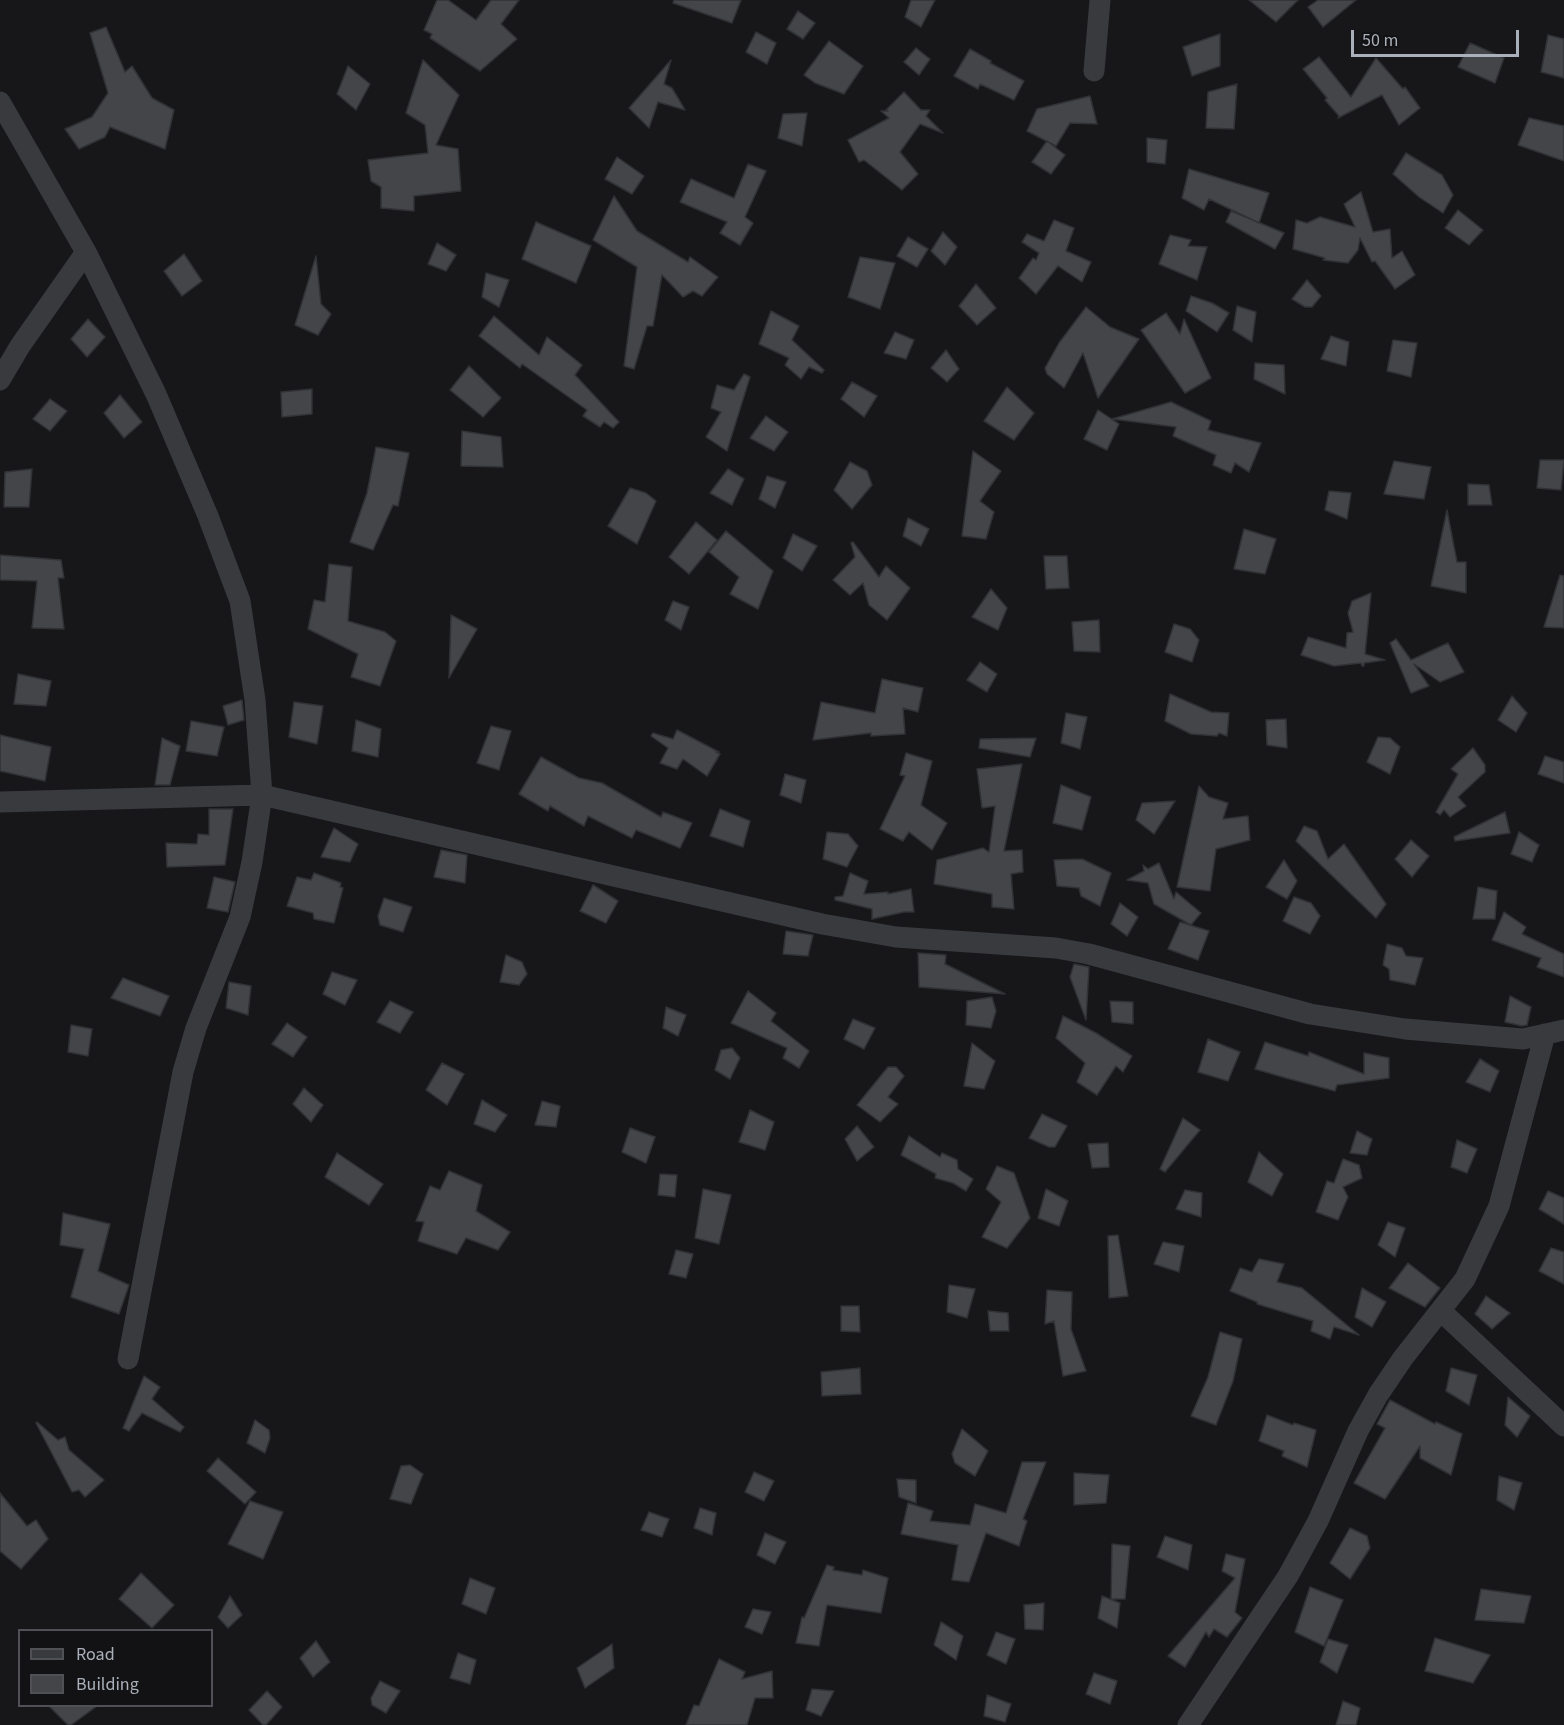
<!DOCTYPE html>
<style>
body{margin:0}
#map{position:relative;width:1564px;height:1725px;overflow:hidden;background:#171719;font-family:"Source Sans 3",sans-serif}
canvas{display:block}
.legend{position:absolute;left:18px;top:1629px;width:195px;height:78px;box-sizing:border-box;background:#121214;border:2px solid #4f5156;margin:0;padding:8px 10px;list-style:none;font-size:18px;color:#aab0b9}
.legend li{display:flex;align-items:center;gap:12px;height:30px}
.legend b{width:30px;border:2px solid #4f5156}
.scale{position:absolute;left:1351px;top:30px;width:168px;height:27px;box-sizing:border-box;border:3px solid #aab0b9;border-top:0;padding-left:8px;font-size:18px;line-height:21px;white-space:nowrap;color:#aab0b9;-webkit-text-stroke:4px #121214;paint-order:stroke}
</style>
<div id="map">
<canvas width="1564" height="1725"></canvas>
<ul class="legend">
<li><b style="height:8px;background:#383a3e"></b>Road</li>
<li><b style="height:16px;background:#444549"></b>Building</li>
</ul>
<div class="scale">50 m</div>
</div>
<script>
const ctx = document.querySelector('canvas').getContext('2d');
ctx.lineJoin = 'round';
function fill(path, color) {
  ctx.fillStyle = color;
  ctx.fill(path, 'evenodd');
}
function shape(rows) {
  const path = new Path2D();
  for (const r of rows) {
    path.moveTo(r[0], r[1]);
    for (let i = 2; i < r.length; i += 2) path.lineTo(r[i], r[i + 1]);
  }
  return path;
}
function trace(path, color, width, dash) {
  ctx.strokeStyle = color;
  ctx.lineWidth = width;
  ctx.lineCap = dash ? 'butt' : 'round';
  ctx.setLineDash(dash || []);
  ctx.stroke(path);
}
const building = shape([
 [437,0,448,0,476,20,491,0,519,0,501,24,517,39,480,71,430,38,432,34,424,30,437,0],
 [674,0,741,0,732,23,673,3,674,0],
 [911,0,935,0,921,27,905,17,911,0],
 [1249,0,1298,0,1276,22,1249,0],
 [1318,0,1356,0,1323,27,1308,7,1318,0],
 [798,11,815,23,803,39,787,29,798,11],
 [106,27,125,72,132,66,152,98,174,110,165,149,110,127,105,137,79,149,65,129,92,117,108,93,90,33,106,27],
 [756,32,776,43,767,64,746,52,756,32],
 [1220,34,1220,66,1192,76,1183,47,1220,34],
 [1548,35,1564,39,1564,78,1541,72,1548,35],
 [829,41,863,66,844,94,815,83,804,75,829,41],
 [1470,43,1504,58,1495,83,1458,67,1470,43],
 [916,48,930,59,919,75,904,62,916,48],
 [970,49,991,61,990,63,1024,81,1014,100,980,84,978,89,954,76,970,49],
 [1319,57,1351,97,1376,58,1403,89,1405,87,1420,108,1399,125,1382,95,1338,118,1339,116,1325,100,1327,98,1303,69,1319,57],
 [423,60,459,95,436,145,458,149,461,191,414,196,414,211,381,208,381,187,371,181,368,160,428,153,425,125,406,113,423,60],
 [671,60,664,84,672,88,685,110,658,102,649,128,629,108,671,60],
 [348,66,370,84,356,110,337,94,348,66],
 [1237,84,1234,129,1206,128,1208,92,1237,84],
 [904,92,921,110,930,110,926,116,943,133,920,124,900,152,918,174,902,190,864,160,859,162,848,140,889,118,881,111,888,111,886,110,904,92],
 [1090,96,1097,124,1070,123,1056,146,1027,131,1037,109,1090,96],
 [807,113,802,146,778,138,783,114,807,113],
 [1529,118,1564,126,1564,161,1518,145,1529,118],
 [1147,138,1167,140,1165,164,1147,162,1147,138],
 [1047,141,1065,155,1051,174,1032,162,1047,141],
 [1406,153,1442,175,1453,195,1443,213,1419,197,1393,174,1406,153],
 [617,157,644,176,632,194,605,179,617,157],
 [748,164,766,171,745,217,753,223,740,245,720,233,727,222,680,202,691,179,734,198,748,164],
 [1189,169,1269,193,1259,223,1209,199,1204,210,1182,198,1189,169],
 [1361,192,1373,232,1390,229,1392,258,1402,251,1415,275,1395,289,1375,261,1372,262,1360,238,1358,250,1348,263,1323,260,1325,258,1293,249,1296,220,1307,223,1320,217,1355,227,1344,204,1361,192],
 [614,196,637,231,688,262,690,257,718,277,702,296,693,291,683,297,662,275,653,326,647,326,634,369,624,366,637,267,593,240,614,196],
 [1458,210,1483,230,1469,245,1445,228,1458,210],
 [1231,211,1284,233,1275,249,1226,222,1231,211],
 [1054,220,1074,228,1066,251,1091,262,1082,282,1058,266,1036,294,1019,278,1033,258,1036,260,1039,253,1022,242,1027,234,1044,241,1054,220],
 [536,222,591,246,576,283,522,259,536,222],
 [943,232,957,247,945,265,931,251,943,232],
 [1170,235,1191,240,1188,246,1207,247,1197,280,1159,264,1170,235],
 [908,237,928,249,917,267,897,256,908,237],
 [437,243,456,255,446,271,428,264,437,243],
 [184,254,202,281,182,296,164,271,184,254],
 [316,256,321,304,331,314,318,335,295,325,316,256],
 [860,257,895,263,880,309,848,297,860,257],
 [486,273,509,280,499,307,482,297,486,273],
 [1307,280,1321,296,1312,307,1305,307,1292,299,1307,280],
 [976,284,996,308,977,325,959,306,976,284],
 [1191,296,1212,303,1229,313,1217,332,1186,311,1191,296],
 [1237,306,1256,312,1252,342,1233,330,1237,306],
 [1086,307,1110,327,1139,339,1098,398,1083,353,1064,388,1047,374,1045,368,1059,343,1086,307],
 [771,311,799,326,792,340,824,370,822,373,809,367,801,379,785,365,789,358,759,344,771,311],
 [1166,313,1180,334,1184,319,1211,378,1185,393,1141,330,1166,313],
 [494,316,539,355,547,337,582,365,575,375,619,422,613,428,604,422,600,427,583,416,587,410,522,364,520,368,479,336,494,316],
 [88,319,105,337,87,357,71,339,88,319],
 [895,332,914,340,906,359,884,353,895,332],
 [1331,336,1349,342,1346,366,1321,359,1331,336],
 [1393,340,1417,343,1411,377,1387,371,1393,340],
 [946,350,959,369,947,382,931,368,946,350],
 [1255,363,1284,365,1285,394,1254,379,1255,363],
 [469,366,501,398,483,417,450,390,469,366],
 [744,374,750,377,727,451,706,437,721,412,711,408,717,385,734,390,744,374],
 [852,382,877,396,864,417,841,399,852,382],
 [1007,387,1034,413,1014,440,984,421,1007,387],
 [312,389,312,414,282,417,281,392,312,389],
 [120,395,142,422,124,438,104,413,120,395],
 [50,399,67,411,50,431,33,419,50,399],
 [1171,402,1211,421,1208,430,1261,443,1249,472,1235,463,1231,473,1213,465,1216,455,1173,436,1176,427,1112,419,1171,402],
 [1098,410,1119,424,1107,450,1084,439,1098,410],
 [766,416,788,432,774,451,750,438,766,416],
 [462,431,501,437,503,467,461,466,462,431],
 [376,447,409,453,398,506,393,505,373,550,350,542,367,493,376,447],
 [973,451,1001,471,980,501,994,512,986,539,962,536,973,451],
 [1540,460,1564,460,1561,490,1537,488,1540,460],
 [1394,461,1431,467,1424,499,1384,494,1394,461],
 [850,462,867,471,872,485,852,509,834,490,850,462],
 [32,469,29,507,4,507,5,472,32,469],
 [728,469,744,479,732,505,710,493,728,469],
 [767,476,786,482,775,508,759,499,767,476],
 [1468,484,1489,485,1492,505,1468,505,1468,484],
 [630,488,646,493,656,501,637,544,608,526,630,488],
 [1329,491,1351,493,1347,519,1325,510,1329,491],
 [1447,510,1457,562,1466,562,1466,593,1431,586,1447,510],
 [908,518,929,529,921,546,903,536,908,518],
 [696,522,717,540,689,574,669,557,696,522],
 [1244,529,1276,539,1265,574,1234,569,1244,529],
 [726,531,773,571,758,609,730,594,739,577,709,552,726,531],
 [793,534,817,546,802,571,783,558,793,534],
 [853,542,879,577,886,566,910,588,887,620,869,605,863,583,850,595,833,580,855,557,851,543,853,542],
 [0,555,61,560,64,578,58,578,64,629,32,628,37,581,0,580,0,555],
 [1044,556,1067,556,1069,588,1046,589,1044,556],
 [329,564,352,567,348,621,385,632,396,641,380,686,351,677,358,654,308,629,314,600,325,602,329,564],
 [1560,575,1564,576,1564,628,1544,627,1560,575],
 [991,589,1007,608,998,630,972,617,991,589],
 [1371,593,1365,654,1385,660,1364,663,1364,666,1362,666,1361,663,1334,666,1301,655,1308,637,1346,648,1347,633,1353,632,1348,613,1352,601,1371,593],
 [673,601,689,607,681,630,665,620,673,601],
 [451,615,477,629,449,678,451,615],
 [1099,620,1100,652,1074,651,1072,622,1099,620],
 [1174,624,1190,629,1199,640,1192,662,1165,652,1174,624],
 [1396,639,1411,660,1448,643,1464,672,1440,682,1414,664,1429,686,1411,693,1390,643,1396,639],
 [980,662,997,674,987,692,967,680,980,662],
 [18,674,51,681,46,706,14,704,18,674],
 [882,679,923,688,918,712,903,708,905,734,871,736,871,733,813,740,821,702,875,713,882,679],
 [1170,694,1211,712,1229,713,1227,736,1219,733,1217,736,1191,734,1165,721,1170,694],
 [1512,696,1527,713,1516,732,1498,720,1512,696],
 [242,700,244,720,228,725,223,706,242,700],
 [294,702,323,706,317,744,289,737,294,702],
 [1066,713,1087,717,1080,749,1061,743,1066,713],
 [1286,719,1287,748,1267,745,1266,720,1286,719],
 [356,720,381,729,378,757,352,751,356,720],
 [191,721,224,727,217,756,186,751,191,721],
 [491,726,511,731,499,770,477,763,491,726],
 [677,730,719,752,716,752,720,754,707,776,683,759,677,769,660,763,668,748,651,736,653,733,673,739,677,730],
 [0,735,51,747,45,781,0,771,0,735],
 [1378,737,1390,738,1400,747,1390,774,1367,762,1378,737],
 [162,738,180,746,170,785,155,785,162,738],
 [1036,738,1030,757,979,748,980,739,1036,738],
 [1473,748,1485,765,1485,772,1458,797,1466,806,1450,817,1444,810,1440,815,1436,812,1458,774,1451,769,1473,748],
 [906,753,932,761,921,805,947,823,932,850,909,832,903,841,880,829,905,776,900,775,906,753],
 [1545,756,1564,762,1564,783,1538,774,1545,756],
 [541,757,579,778,602,783,661,817,663,812,692,823,680,848,636,830,632,838,588,816,584,826,550,806,548,811,519,794,541,757],
 [1022,764,1004,851,1022,850,1023,872,1011,874,1014,909,992,907,992,894,934,884,937,860,983,848,989,852,995,806,982,808,977,769,1022,764],
 [785,774,806,780,801,803,780,795,785,774],
 [1061,785,1091,797,1082,830,1053,823,1061,785],
 [1199,786,1209,797,1228,803,1223,819,1248,816,1250,840,1216,849,1210,891,1177,887,1199,786],
 [1175,801,1154,834,1136,820,1142,803,1175,801],
 [209,809,233,809,225,865,167,867,166,843,197,844,198,834,209,835,209,809],
 [720,809,750,821,743,847,710,836,720,809],
 [1505,812,1510,833,1455,841,1454,837,1505,812],
 [1304,826,1317,831,1328,859,1344,844,1386,904,1376,918,1296,841,1304,826],
 [334,828,358,844,350,862,321,857,334,828],
 [827,832,848,834,858,846,847,867,823,859,827,832],
 [1519,832,1539,845,1532,862,1511,854,1519,832],
 [1411,840,1429,856,1412,877,1395,859,1411,840],
 [441,850,467,855,465,883,434,877,441,850],
 [1082,859,1111,873,1100,906,1081,896,1079,888,1057,886,1054,860,1082,859],
 [1284,860,1297,881,1287,899,1266,887,1284,860],
 [1159,863,1174,899,1176,892,1201,913,1191,925,1154,904,1148,883,1127,880,1144,871,1143,865,1148,869,1159,863],
 [314,873,341,883,340,887,343,888,334,923,314,919,313,913,287,906,297,877,311,880,314,873],
 [850,873,868,881,864,894,888,892,888,894,911,889,914,912,904,912,872,919,872,909,835,900,835,897,843,896,850,873],
 [214,877,235,882,228,912,207,908,214,877],
 [593,885,618,901,606,923,580,911,593,885],
 [1478,887,1497,891,1495,919,1473,919,1478,887],
 [1294,897,1311,903,1320,916,1310,934,1283,921,1294,897],
 [384,898,412,907,403,932,380,925,378,916,384,898],
 [1120,903,1138,917,1127,936,1111,924,1120,903],
 [1504,912,1526,927,1522,934,1564,954,1564,977,1537,967,1541,958,1492,940,1504,912],
 [1180,922,1209,931,1198,960,1168,949,1180,922],
 [786,931,813,935,808,956,783,954,786,931],
 [1387,944,1402,948,1406,956,1423,958,1415,985,1390,980,1389,969,1383,965,1387,944],
 [918,953,946,955,945,964,1005,994,919,987,918,953],
 [506,955,522,962,527,974,519,985,500,982,506,955],
 [1074,964,1089,967,1086,1020,1070,977,1074,964],
 [332,972,357,980,345,1005,323,994,332,972],
 [123,978,169,996,160,1016,111,998,123,978],
 [229,982,251,986,248,1015,226,1008,229,982],
 [748,991,776,1013,771,1021,809,1051,799,1068,783,1058,787,1048,731,1023,748,991],
 [1510,996,1531,1007,1527,1025,1522,1026,1505,1022,1510,996],
 [992,997,996,1011,991,1028,966,1025,967,1001,992,997],
 [390,1001,413,1012,400,1033,377,1022,390,1001],
 [1110,1001,1133,1002,1133,1024,1112,1022,1110,1001],
 [666,1007,686,1015,678,1036,663,1028,666,1007],
 [1063,1016,1096,1033,1132,1056,1123,1072,1116,1066,1097,1095,1077,1082,1085,1063,1056,1038,1063,1016],
 [853,1019,875,1028,864,1049,844,1039,853,1019],
 [287,1023,307,1037,293,1057,272,1044,287,1023],
 [71,1025,92,1029,88,1056,68,1052,71,1025],
 [1208,1039,1240,1052,1228,1081,1198,1072,1208,1039],
 [1265,1042,1308,1056,1309,1052,1364,1074,1364,1053,1389,1058,1389,1078,1337,1085,1335,1091,1286,1078,1255,1069,1265,1042],
 [972,1043,995,1061,984,1089,964,1086,972,1043],
 [732,1048,740,1058,730,1079,715,1070,721,1050,732,1048],
 [1480,1059,1499,1071,1490,1092,1466,1082,1480,1059],
 [442,1063,464,1074,447,1105,426,1090,442,1063],
 [888,1067,896,1067,904,1076,888,1097,898,1104,880,1122,857,1105,888,1067],
 [304,1088,323,1105,311,1122,293,1104,304,1088],
 [482,1100,507,1115,495,1132,474,1124,482,1100],
 [542,1101,560,1106,556,1127,535,1125,542,1101],
 [750,1110,774,1122,765,1150,739,1142,750,1110],
 [1042,1114,1067,1126,1055,1147,1049,1147,1029,1138,1042,1114],
 [1183,1118,1200,1130,1165,1172,1160,1169,1183,1118],
 [857,1126,874,1147,857,1161,845,1139,857,1126],
 [630,1128,655,1137,646,1163,622,1152,630,1128],
 [1357,1131,1372,1139,1367,1155,1350,1153,1357,1131],
 [909,1136,940,1157,942,1153,957,1160,958,1169,973,1179,966,1191,953,1183,935,1178,936,1174,901,1155,909,1136],
 [1457,1140,1477,1149,1467,1173,1451,1167,1457,1140],
 [1108,1143,1109,1167,1092,1168,1088,1144,1108,1143],
 [1259,1152,1283,1174,1272,1196,1248,1182,1259,1152],
 [337,1153,383,1184,369,1205,325,1177,337,1153],
 [1343,1159,1359,1165,1362,1178,1343,1187,1348,1197,1338,1220,1316,1212,1327,1181,1334,1183,1343,1159],
 [997,1166,1014,1173,1030,1218,1007,1248,982,1237,1001,1202,986,1189,997,1166],
 [449,1171,482,1185,476,1211,510,1232,498,1250,466,1238,457,1254,418,1241,424,1222,416,1221,430,1186,440,1190,449,1171],
 [660,1174,677,1175,675,1197,658,1195,660,1174],
 [703,1189,731,1195,719,1244,695,1238,703,1189],
 [1046,1189,1068,1201,1059,1226,1038,1218,1046,1189],
 [1185,1190,1202,1193,1201,1217,1176,1209,1185,1190],
 [1548,1191,1564,1198,1564,1224,1539,1209,1548,1191],
 [63,1213,110,1224,98,1271,129,1285,119,1314,71,1297,84,1249,60,1245,63,1213],
 [1388,1222,1405,1228,1395,1257,1378,1245,1388,1222],
 [1118,1235,1128,1296,1109,1298,1108,1236,1118,1235],
 [1163,1242,1184,1246,1179,1272,1154,1264,1163,1242],
 [1551,1248,1564,1252,1564,1284,1539,1271,1551,1248],
 [676,1250,693,1254,686,1278,669,1274,676,1250],
 [1259,1259,1284,1264,1277,1282,1302,1288,1359,1335,1334,1327,1330,1339,1311,1331,1313,1321,1257,1304,1257,1302,1230,1291,1240,1268,1252,1272,1259,1259],
 [1408,1263,1440,1288,1425,1307,1389,1288,1408,1263],
 [949,1285,975,1289,967,1318,947,1312,949,1285],
 [1362,1288,1386,1302,1372,1327,1355,1317,1362,1288],
 [1047,1290,1072,1292,1071,1329,1086,1371,1063,1376,1054,1321,1045,1324,1047,1290],
 [1486,1296,1510,1313,1492,1329,1475,1314,1486,1296],
 [841,1306,859,1306,860,1332,841,1331,841,1306],
 [988,1311,1008,1313,1009,1331,990,1331,988,1311],
 [1220,1332,1242,1339,1233,1381,1216,1425,1191,1416,1208,1377,1220,1332],
 [860,1368,861,1394,822,1396,821,1372,860,1368],
 [1451,1368,1477,1375,1469,1405,1446,1391,1451,1368],
 [144,1376,160,1387,152,1399,184,1427,180,1432,142,1413,129,1431,123,1428,144,1376],
 [1508,1397,1530,1416,1517,1437,1505,1425,1508,1397],
 [1390,1400,1435,1424,1436,1422,1462,1434,1451,1475,1420,1458,1420,1446,1385,1499,1354,1483,1385,1428,1377,1424,1390,1400],
 [1267,1415,1293,1425,1294,1423,1316,1430,1307,1467,1282,1456,1284,1451,1259,1441,1267,1415],
 [255,1420,269,1430,270,1438,265,1453,247,1443,255,1420],
 [37,1422,58,1440,65,1437,69,1450,104,1480,85,1497,79,1490,72,1492,36,1423,37,1422],
 [962,1429,988,1451,975,1476,955,1463,952,1454,962,1429],
 [218,1458,256,1492,245,1504,207,1471,218,1458],
 [1022,1462,1046,1462,1023,1519,1027,1521,1019,1546,986,1533,969,1582,952,1580,958,1545,901,1534,908,1503,933,1511,930,1521,970,1525,975,1504,1006,1513,1022,1462],
 [410,1465,423,1474,411,1504,390,1499,401,1466,410,1465],
 [754,1472,774,1481,764,1501,745,1492,754,1472],
 [1074,1473,1109,1475,1106,1503,1074,1505,1074,1473],
 [1499,1476,1522,1483,1514,1510,1497,1500,1499,1476],
 [897,1479,916,1480,916,1503,899,1497,897,1479],
 [0,1493,27,1526,36,1520,48,1539,21,1569,0,1551,0,1493],
 [250,1501,283,1512,263,1559,228,1544,250,1501],
 [700,1508,716,1513,712,1535,694,1528,700,1508],
 [649,1512,669,1519,662,1537,641,1530,649,1512],
 [1350,1528,1367,1536,1370,1548,1350,1579,1330,1563,1350,1528],
 [765,1533,786,1542,775,1564,757,1555,765,1533],
 [1165,1536,1192,1545,1188,1570,1157,1557,1165,1536],
 [1112,1544,1130,1546,1125,1599,1111,1599,1112,1544],
 [1226,1554,1245,1559,1235,1612,1242,1618,1227,1637,1214,1629,1209,1637,1206,1632,1185,1667,1168,1656,1235,1578,1222,1571,1226,1554],
 [827,1565,834,1567,833,1570,862,1575,863,1570,888,1578,881,1613,827,1605,819,1646,796,1643,802,1617,804,1618,827,1565],
 [141,1573,174,1605,152,1628,119,1599,141,1573],
 [470,1578,495,1588,486,1614,462,1604,470,1578],
 [1310,1587,1343,1600,1324,1646,1295,1632,1310,1587],
 [1481,1589,1531,1596,1524,1623,1475,1620,1481,1589],
 [230,1596,242,1615,228,1628,218,1617,230,1596],
 [1102,1596,1120,1603,1117,1628,1098,1618,1102,1596],
 [1044,1603,1043,1630,1025,1629,1024,1605,1044,1603],
 [753,1609,771,1612,762,1634,745,1627,753,1609],
 [941,1622,963,1636,956,1660,934,1645,941,1622],
 [996,1632,1015,1639,1006,1664,987,1655,996,1632],
 [1435,1638,1490,1655,1473,1683,1425,1671,1435,1638],
 [1328,1639,1348,1645,1337,1673,1320,1662,1328,1639],
 [316,1641,330,1662,313,1677,300,1658,316,1641],
 [612,1644,614,1668,585,1688,577,1668,612,1644],
 [458,1653,476,1660,470,1684,450,1678,458,1653],
 [719,1659,745,1672,742,1679,772,1671,773,1698,755,1698,747,1725,686,1725,694,1705,699,1706,719,1659],
 [1094,1673,1117,1681,1110,1704,1086,1694,1094,1673],
 [380,1681,400,1691,386,1713,372,1705,371,1698,380,1681],
 [812,1689,834,1691,821,1716,806,1710,812,1689],
 [267,1691,282,1707,266,1725,263,1725,249,1710,267,1691],
 [987,1695,1011,1704,1005,1722,984,1716,987,1695],
 [1343,1701,1360,1708,1356,1725,1336,1725,1343,1701],
 [49,1706,97,1706,71,1725,68,1725,49,1706]
]);
fill(building, '#444549');
trace(building, '#313235', 1.5);
trace(shape([
 [1094,71,1100,0],
 [0,102,86,252,156,394,208,516,240,601,255,700,262,795,252,862,240,917,196,1028,183,1072,128,1359],
 [0,380,20,346,86,252],
 [0,802,262,795,822,924,896,937,1056,948,1089,954,1310,1014,1405,1029,1523,1039,1564,1030],
 [1441,1311,1564,1426],
 [1188,1725,1288,1576,1318,1521,1358,1431,1378,1395,1403,1358,1465,1279,1499,1206,1545,1034]
]), '#383a3e', 21);
</script>
